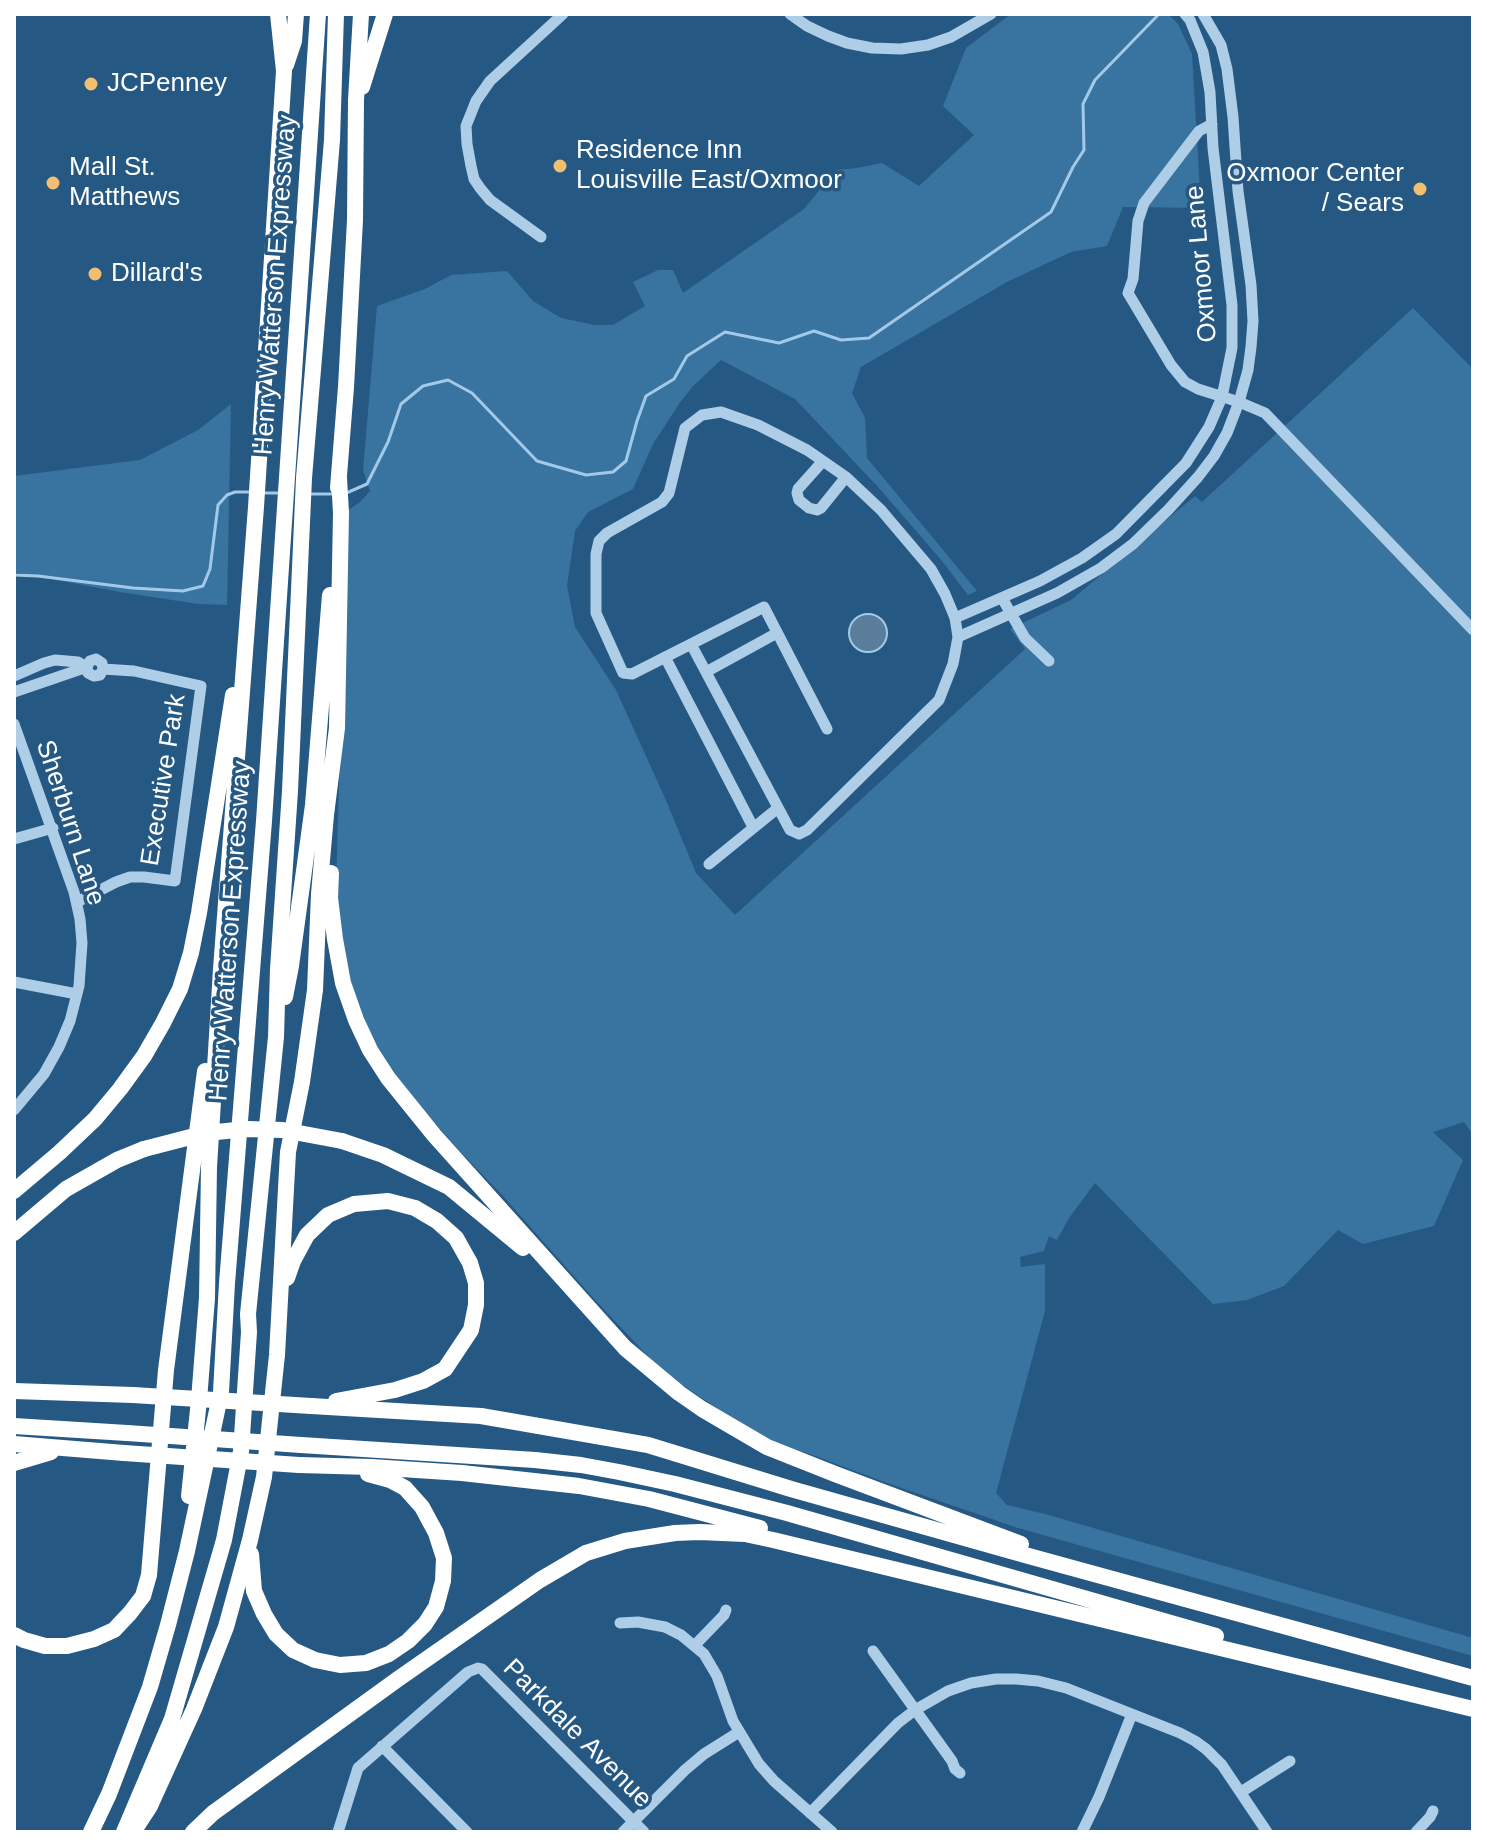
<!DOCTYPE html>
<style>
body{margin:0}
#map{position:relative;width:1487px;height:1846px;overflow:hidden;background:#255983;font-family:Helvetica,sans-serif}
canvas{display:block}
.frame{position:absolute;inset:0;border:16px solid #fff;pointer-events:none}
</style>
<div id="map">
<canvas width="1487" height="1846"></canvas>
<div class="frame"></div>
</div>
<script>
const ctx = document.querySelector('canvas').getContext('2d');
ctx.lineJoin = 'round';
function fill(path, color) {
  ctx.fillStyle = color;
  ctx.fill(path, 'evenodd');
}
function shape(rows) {
  const path = new Path2D();
  for (const r of rows) {
    if (r.length === 3) {
      path.moveTo(r[0] + r[2], r[1]);
      path.arc(r[0], r[1], r[2], 0, 2 * Math.PI);
      continue;
    }
    path.moveTo(r[0], r[1]);
    for (let i = 2; i < r.length; i += 2) path.lineTo(r[i], r[i + 1]);
  }
  return path;
}
function trace(path, color, width, dash) {
  ctx.strokeStyle = color;
  ctx.lineWidth = width;
  ctx.lineCap = dash ? 'butt' : 'round';
  ctx.setLineDash(dash || []);
  ctx.stroke(path);
}
function label(font, color, halo, rows, align = 'center') {
  ctx.font = font + ' Helvetica,sans-serif';
  ctx.lineWidth = 7;
  ctx.setLineDash([]);
  ctx.textBaseline = 'middle';
  ctx.strokeStyle = halo;
  ctx.fillStyle = color;
  for (const [text, x, y, turn = 0] of rows) {
    ctx.save();
    ctx.translate(x, y);
    ctx.rotate((+turn || 0) * Math.PI / 180);
    ctx.textAlign = isNaN(turn) ? turn : align;
    if (halo) ctx.strokeText(text, 0, 0);
    ctx.fillText(text, 0, 0);
    ctx.restore();
  }
}
fill(shape([
 [1011,14,1168,14,1178,24,1192,54,1201,208,1123,207,1107,246,1071,252,1007,282,861,367,852,393,865,418,867,458,977,591,968,595,942,561,879,488,795,399,721,360,692,387,679,404,653,444,633,489,588,512,575,531,567,586,575,627,616,690,665,798,696,873,735,915,1025,649,1010,629,1071,600,1195,496,1202,502,1413,308,1473,369,1473,1135,1464,1122,1433,1132,1463,1160,1434,1226,1363,1244,1338,1230,1284,1286,1247,1300,1213,1304,1095,1183,1069,1218,1057,1240,1049,1236,1044,1251,1020,1257,1021,1267,1045,1264,1045,1311,996,1493,1007,1505,1045,1514,1473,1638,1473,1656,1018,1528,887,1483,810,1454,779,1445,727,1415,662,1371,595,1300,502,1195,457,1148,400,1083,371,1036,355,996,346,962,336,888,347,511,360,502,370,491,363,470,377,306,425,289,451,275,507,271,533,301,561,318,595,325,613,325,645,306,633,282,658,270,673,270,683,293,804,209,836,170,857,168,882,163,919,186,974,135,943,106,966,48],
 [231,404,227,605,198,604,120,592,14,572,14,476,140,460,198,430]
]), '#3973a0');
const water = shape([
 [868,633,19]
]);
fill(water, '#597d9a');
trace(water, '#a2cae8', 2);
trace(shape([
 [264,493,281,493],
 [308,494,333,494],
 [344,494,367,484,388,442,401,404,423,386,448,380,472,393,537,461,586,475,613,472,626,461,637,421,646,396,674,379,687,356,725,332,779,343,814,331,841,340,869,338,1051,212,1073,167,1084,150,1083,104,1095,80,1159,14],
 [14,575,38,576,133,588,183,591,203,586,210,569,218,505,227,495,235,492,253,492]
]), '#a2cae8', 3);
trace(shape([
 [790,14,807,26,828,36,847,43,872,48,901,49,928,45,951,37,991,14],
 [1212,124,1199,131,1144,203,1138,221,1133,279,1128,293,1171,365,1185,382,1198,389,1239,402,1265,413,1473,630],
 [541,237,490,200,480,188,474,179,471,166,467,144,466,126,476,101,490,81,563,14],
 [823,461,798,489,797,493,799,500,809,508,817,510,821,508,846,477],
 [1002,598,1025,638,1049,661],
 [955,618,1040,581,1082,558,1116,534,1186,463,1209,427,1222,397,1232,348,1232,305,1213,148,1210,92,1203,52,1190,20,1185,14],
 [958,637,1057,593,1101,568,1133,544,1168,510,1198,477,1214,456,1227,433,1239,402,1248,370,1251,347,1253,321,1251,285,1238,191,1233,117,1227,69,1221,45,1203,14],
 [691,644,790,830,799,834,807,830,939,700,953,664,958,637,955,618,945,594,931,569,881,510,846,477,807,450,758,425,721,412,702,415,685,428,669,493,662,502,607,533,599,541,596,554,596,613,623,673,632,674,764,607,827,729],
 [665,657,753,827],
 [706,672,777,633],
 [14,676,44,663,55,660,78,662,87,667],
 [14,692,87,667],
 [14,724,74,892,80,919,82,943,79,986,70,1021,59,1047,44,1074,14,1110],
 [14,839,53,828],
 [709,864,778,808],
 [77,902,116,882,130,877,144,877,175,881,201,686,134,671,103,669,100,675,94,676,88,673,87,667,90,661,96,659,102,663,103,669],
 [14,982,77,994],
 [620,1623,638,1622,665,1627,681,1635,704,1654,717,1676,733,1721,759,1764,774,1781,832,1832],
 [695,1645,724,1615,726,1610],
 [873,1651,952,1761,955,1769,960,1773],
 [382,1746,467,1832],
 [1241,1792,1290,1761],
 [810,1813,898,1723,915,1710,948,1691,971,1683,996,1679,1016,1679,1038,1681,1066,1688,1180,1733,1195,1741,1206,1749,1222,1765,1267,1832],
 [338,1832,358,1768,468,1672,478,1668,482,1669,644,1832],
 [623,1832,685,1770,704,1754,739,1732],
 [1082,1832,1099,1797,1132,1714],
 [1416,1832,1430,1817,1433,1811]
]), '#aecee8', 11);
trace(shape([
 [286,65,294,41,296,14],
 [362,87,385,14],
 [338,488,346,387,355,220,356,100,361,14],
 [331,873,330,898,335,939,343,983,356,1020,370,1050,388,1078,434,1135,625,1348,679,1393,702,1409,767,1447,835,1474,1021,1544],
 [285,997,291,966,313,805,330,595],
 [342,1141,383,1155,449,1187,523,1248],
 [14,1191,59,1153,95,1119,120,1089,144,1056,163,1023,180,989,191,953,199,913,233,695],
 [14,1233,66,1189,117,1160,144,1149],
 [287,1278,293,1261,307,1235,328,1215,354,1204,388,1201,415,1208,437,1221,456,1238,470,1263,476,1283,476,1305,471,1330,445,1369,423,1381,395,1390,336,1401],
 [14,1391,133,1395],
 [311,1406,481,1416,648,1445,791,1489,1025,1555,1473,1678],
 [14,1426,127,1433],
 [14,1444,124,1453],
 [301,1445,535,1460,581,1465,619,1472,675,1484,787,1513,1216,1636],
 [14,1463,51,1452],
 [299,1465,371,1467,462,1473,579,1486,649,1499,760,1528],
 [189,1496,199,1400,207,1298,209,1167,221,969,256,507,284,71,278,14],
 [251,1554,254,1591,264,1614,276,1634,293,1650,315,1660,340,1665,366,1663,389,1654,408,1641,425,1624,436,1607,443,1581,444,1558,436,1533,422,1507,405,1488,390,1480,368,1474],
 [14,1635,24,1640,45,1646,67,1646,94,1639,114,1630,130,1613,143,1596,149,1575,166,1370,205,1071],
 [91,1832,109,1794,150,1687,168,1625,187,1551,221,1392,227,1283,264,821,318,14],
 [124,1832,172,1719,224,1540,241,1451,249,1332,248,1314,276,1037,278,969,290,791,304,478,332,140,336,14],
 [133,1832,150,1806,194,1709,226,1627,250,1540,264,1477,277,1355,288,1152,302,1082,315,990,319,894,326,815,337,728,341,513,339,478],
 [193,1832,213,1813,398,1679,540,1580,586,1553,625,1541,675,1533,699,1532,745,1534,773,1540,1473,1709]
]), '#fff', 16);
trace(shape([
 [144,1149,206,1133,247,1129,283,1130,342,1141],
 [133,1395,311,1406],
 [127,1433,301,1445],
 [124,1453,299,1465]
]), '#fff', 16);
for (const [x, y, r, color] of [
 [91,84,8,"#f1be72"],
 [560,166,8,"#f1be72"],
 [53,183,8,"#f1be72"],
 [1420,189,8,"#f1be72"],
 [95,274,8,"#f1be72"]
]) {
  const dot = new Path2D();
  dot.arc(x, y, r, 0, 2 * Math.PI);
  ctx.fillStyle = color;
  ctx.fill(dot);
  trace(dot, '#255983', 3);
}
label('26px', '#fff', '#255983', [
 ["JCPenney",107,84],
 ["Residence Inn",576,151],
 ["Louisville East/Oxmoor",576,181],
 ["Mall St.",69,168],
 ["Matthews",69,198],
 ["Oxmoor Center",1404,174,"right"],
 ["/ Sears",1404,204,"right"],
 ["Dillard's",111,274]
], 'left');
label('26px', '#fff', '#255983', [
 ["Oxmoor Lane",1202,264,-95],
 ["Henry Watterson Expressway",276,285,-86],
 ["Executive Park",164,780,-81],
 ["Sherburn Lane",70,823,72],
 ["Henry Watterson Expressway",231,931,-86],
 ["Parkdale Avenue",577,1734,45]
]);
</script>
